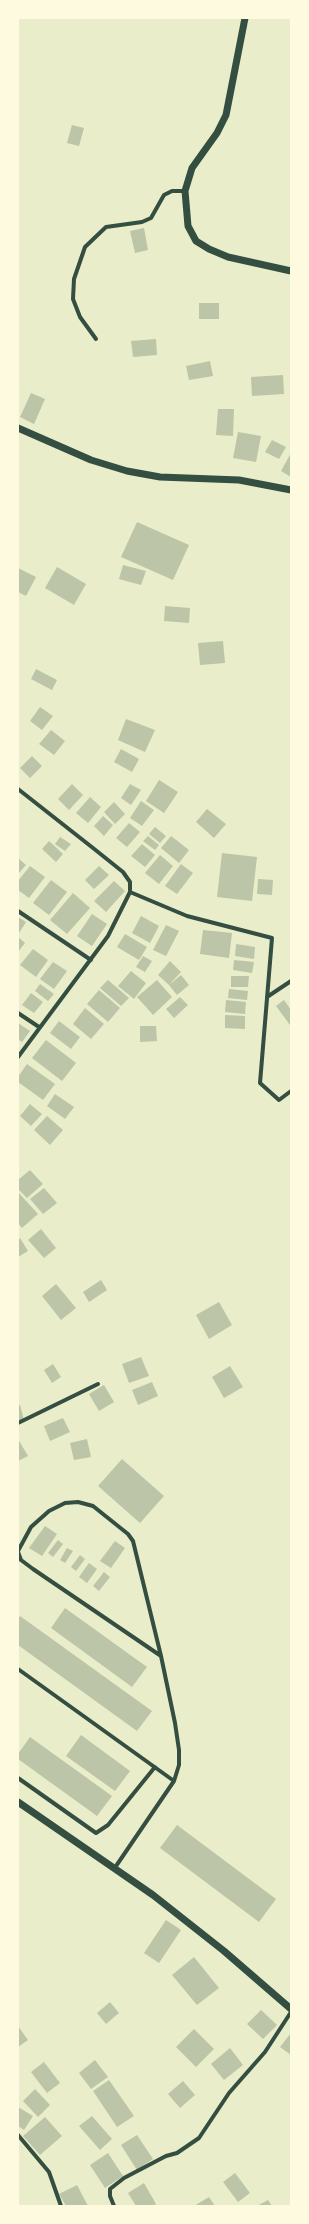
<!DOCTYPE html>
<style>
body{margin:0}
#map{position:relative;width:309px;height:2224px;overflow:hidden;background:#e9edc9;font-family:Barlow,sans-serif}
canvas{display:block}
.frame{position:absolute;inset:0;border:19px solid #fefae0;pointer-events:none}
</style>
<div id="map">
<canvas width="309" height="2224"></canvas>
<div class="frame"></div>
</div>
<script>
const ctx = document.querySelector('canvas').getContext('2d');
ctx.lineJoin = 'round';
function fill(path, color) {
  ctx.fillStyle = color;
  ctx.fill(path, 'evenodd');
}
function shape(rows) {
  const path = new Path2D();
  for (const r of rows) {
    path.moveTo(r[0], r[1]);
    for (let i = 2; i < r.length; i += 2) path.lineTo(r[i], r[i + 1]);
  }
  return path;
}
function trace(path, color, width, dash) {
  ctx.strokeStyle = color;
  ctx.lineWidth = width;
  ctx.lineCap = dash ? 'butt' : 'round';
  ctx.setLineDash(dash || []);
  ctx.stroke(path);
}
fill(shape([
 [72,125,84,128,79,146,67,143],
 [144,228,148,250,135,253,130,231],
 [199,303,219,303,219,319,199,319],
 [156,339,157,355,133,357,131,341],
 [210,361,213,376,189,380,186,366],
 [283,375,284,394,252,396,251,377],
 [31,393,45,399,34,424,20,417],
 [218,409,234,409,233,436,216,435],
 [238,432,261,436,256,462,233,458],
 [272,440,286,447,279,459,265,452],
 [291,453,291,477,281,471],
 [137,522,189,545,173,580,121,557],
 [123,565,146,571,141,585,119,579],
 [57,567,86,584,74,605,45,588],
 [18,568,36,577,26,596,18,592],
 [165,606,190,608,189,623,164,621],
 [223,641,225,663,200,665,198,643],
 [36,669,57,680,52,690,31,679],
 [40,707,53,716,42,730,30,721],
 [126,719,155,730,145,752,118,740],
 [51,730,65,741,54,755,39,744],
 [121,749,139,759,132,772,114,762],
 [32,756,42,766,30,778,20,768],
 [159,780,178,792,164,813,146,801],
 [72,784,83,795,69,810,58,799],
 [130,784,141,790,131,805,121,798],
 [90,797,101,807,88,823,76,813],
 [141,801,154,810,142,826,130,818],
 [114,802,125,814,115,824,104,812],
 [207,809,226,824,214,838,196,822],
 [103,816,113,825,104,836,94,826],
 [129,823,140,832,127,847,116,838],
 [155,827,166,836,160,843,149,834],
 [148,836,159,845,155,850,143,841],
 [171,836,189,850,179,863,161,848],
 [60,837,71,844,65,851,55,844],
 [49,841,63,854,56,862,42,849],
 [142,844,155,855,145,867,131,856],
 [222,853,257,857,252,901,217,897],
 [160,855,173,866,159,884,145,873],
 [18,858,26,865,18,874],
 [181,864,193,873,177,894,165,886],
 [30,866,45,877,29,898,18,890,18,881],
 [99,866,109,875,94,889,85,880],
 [258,879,273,880,272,895,257,894],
 [51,880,67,892,49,915,33,903],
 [114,881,125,891,106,912,94,901],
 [73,893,90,908,67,934,50,920],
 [92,914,107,924,92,946,77,936],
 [141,916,159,926,150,943,132,933],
 [18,917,26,922,19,933,18,932],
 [166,925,179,931,166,956,153,950],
 [203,930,232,933,229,958,200,954],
 [125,934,147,947,139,960,117,947],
 [18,937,25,943,18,952],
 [236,944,255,947,254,959,235,956],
 [33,949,48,960,36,977,20,965],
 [143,956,152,961,145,972,136,967],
 [234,960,254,962,252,973,233,970],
 [170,961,181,972,169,985,158,975],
 [53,962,67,971,54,989,40,979],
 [131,971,146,983,134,999,118,986],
 [181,975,189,985,177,995,169,985],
 [231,976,249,976,248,987,231,987],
 [108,980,129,998,121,1006,100,988],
 [157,980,172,997,153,1015,137,997],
 [40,984,54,994,48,1001,35,991],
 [229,989,248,991,247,1000,228,998],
 [99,990,120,1008,108,1022,87,1004],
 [31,993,43,1002,34,1013,22,1005],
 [180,997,188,1005,174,1018,166,1009],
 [226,1000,246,1002,245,1014,225,1012],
 [284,1000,291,1010,290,1025,276,1006],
 [85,1008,104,1024,91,1039,73,1024],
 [225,1015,245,1016,245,1029,225,1028],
 [59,1021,80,1037,71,1049,50,1033],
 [18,1023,30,1031,22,1042,18,1039],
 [140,1026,156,1026,157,1041,140,1042],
 [46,1040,76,1063,62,1081,32,1058],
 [27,1064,55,1084,43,1100,18,1082,18,1077],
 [55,1094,74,1107,65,1119,47,1106],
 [30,1104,42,1114,31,1126,20,1116],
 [47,1116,63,1130,50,1145,34,1130],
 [30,1170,43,1184,27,1198,18,1189,18,1180],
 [44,1188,57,1203,43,1214,30,1199],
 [18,1192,38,1214,22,1228,18,1223],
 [41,1229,56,1248,44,1258,28,1240],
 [20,1238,28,1251,18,1257,18,1240],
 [101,1280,107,1290,89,1302,83,1292],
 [56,1284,76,1308,61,1320,42,1296],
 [219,1302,232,1325,209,1339,196,1315],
 [141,1357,149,1376,129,1383,122,1364],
 [53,1364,61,1377,52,1383,44,1370],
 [230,1366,243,1387,224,1398,212,1377],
 [152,1382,158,1396,138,1405,132,1390],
 [104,1385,114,1402,99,1411,89,1394],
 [20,1405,24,1420,18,1422,18,1406],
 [63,1418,70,1432,50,1441,44,1426],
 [18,1439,28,1456,18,1461],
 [87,1439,91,1457,74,1460,70,1443],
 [122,1459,164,1496,140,1523,98,1486],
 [45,1526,57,1534,42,1556,29,1548],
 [58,1540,63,1544,53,1557,48,1553],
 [115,1541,125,1548,111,1568,100,1561],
 [67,1548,73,1551,65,1563,60,1560],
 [80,1555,85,1559,76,1571,71,1567],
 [89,1563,97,1569,87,1583,79,1577],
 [104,1572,110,1577,99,1591,93,1586],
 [65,1608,147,1667,132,1687,51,1628],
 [20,1616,152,1711,137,1731,18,1645,18,1619],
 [81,1735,130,1771,115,1791,66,1756],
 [30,1737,112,1796,97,1816,18,1759,18,1754],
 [177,1825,276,1899,259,1922,160,1848],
 [166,1920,181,1930,159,1963,144,1953],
 [194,1957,219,1988,197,2005,172,1975],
 [110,2002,119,2013,106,2024,97,2013],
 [261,2010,277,2025,263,2039,247,2024],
 [18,2026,28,2040,18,2047],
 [194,2029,214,2049,196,2067,176,2047],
 [291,2033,291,2055,280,2047],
 [230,2048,243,2065,224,2080,211,2064],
 [95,2060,108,2077,91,2089,79,2073],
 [44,2062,60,2083,47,2093,31,2072],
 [109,2080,134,2116,117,2127,93,2091],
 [183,2081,195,2095,180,2108,168,2094],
 [35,2089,50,2105,38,2117,23,2101],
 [18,2107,33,2116,24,2130,18,2126],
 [92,2116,112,2139,100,2150,79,2126],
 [45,2117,62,2136,40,2155,23,2136],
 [137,2135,153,2159,137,2170,121,2145],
 [108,2153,123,2176,105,2188,90,2165],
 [235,2173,250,2193,238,2202,223,2182],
 [144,2183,156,2204,153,2206,136,2206,128,2193],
 [77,2185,88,2206,66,2206,59,2194],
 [209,2197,215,2206,194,2206],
 [268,2200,272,2206,257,2206]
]), '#bcc5a7');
trace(shape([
 [96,339,80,317,73,299,74,279,85,247,106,227,142,222,151,218,164,195,172,191,185,191],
 [18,789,93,848,123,872,130,882,130,892,108,936,18,1057],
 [130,892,187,916,272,938,260,1083,279,1100,291,1091],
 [18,911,91,960],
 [267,997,291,981],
 [18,1013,39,1027],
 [18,1423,98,1384],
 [18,1551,31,1527,49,1511,65,1503,78,1502,93,1506,128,1534,133,1541,161,1656,175,1723,179,1750,179,1765,174,1781,114,1869],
 [18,1552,21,1560,33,1569,161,1656],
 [18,1669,174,1781],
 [18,1778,96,1833,108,1825,155,1767],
 [18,2135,49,2172,61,2206],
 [114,2206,110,2196,110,2189,124,2178,166,2156,177,2153,199,2138,229,2093,265,2052,291,2012]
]), '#344e41', 4);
trace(shape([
 [245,18,226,115,217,133,192,168,185,191,188,226,196,241,209,249,228,257,291,271],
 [18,428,91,460,127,471,160,477,239,480,291,490],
 [18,1802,153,1895,224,1951,291,2009]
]), '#344e41', 7);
</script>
